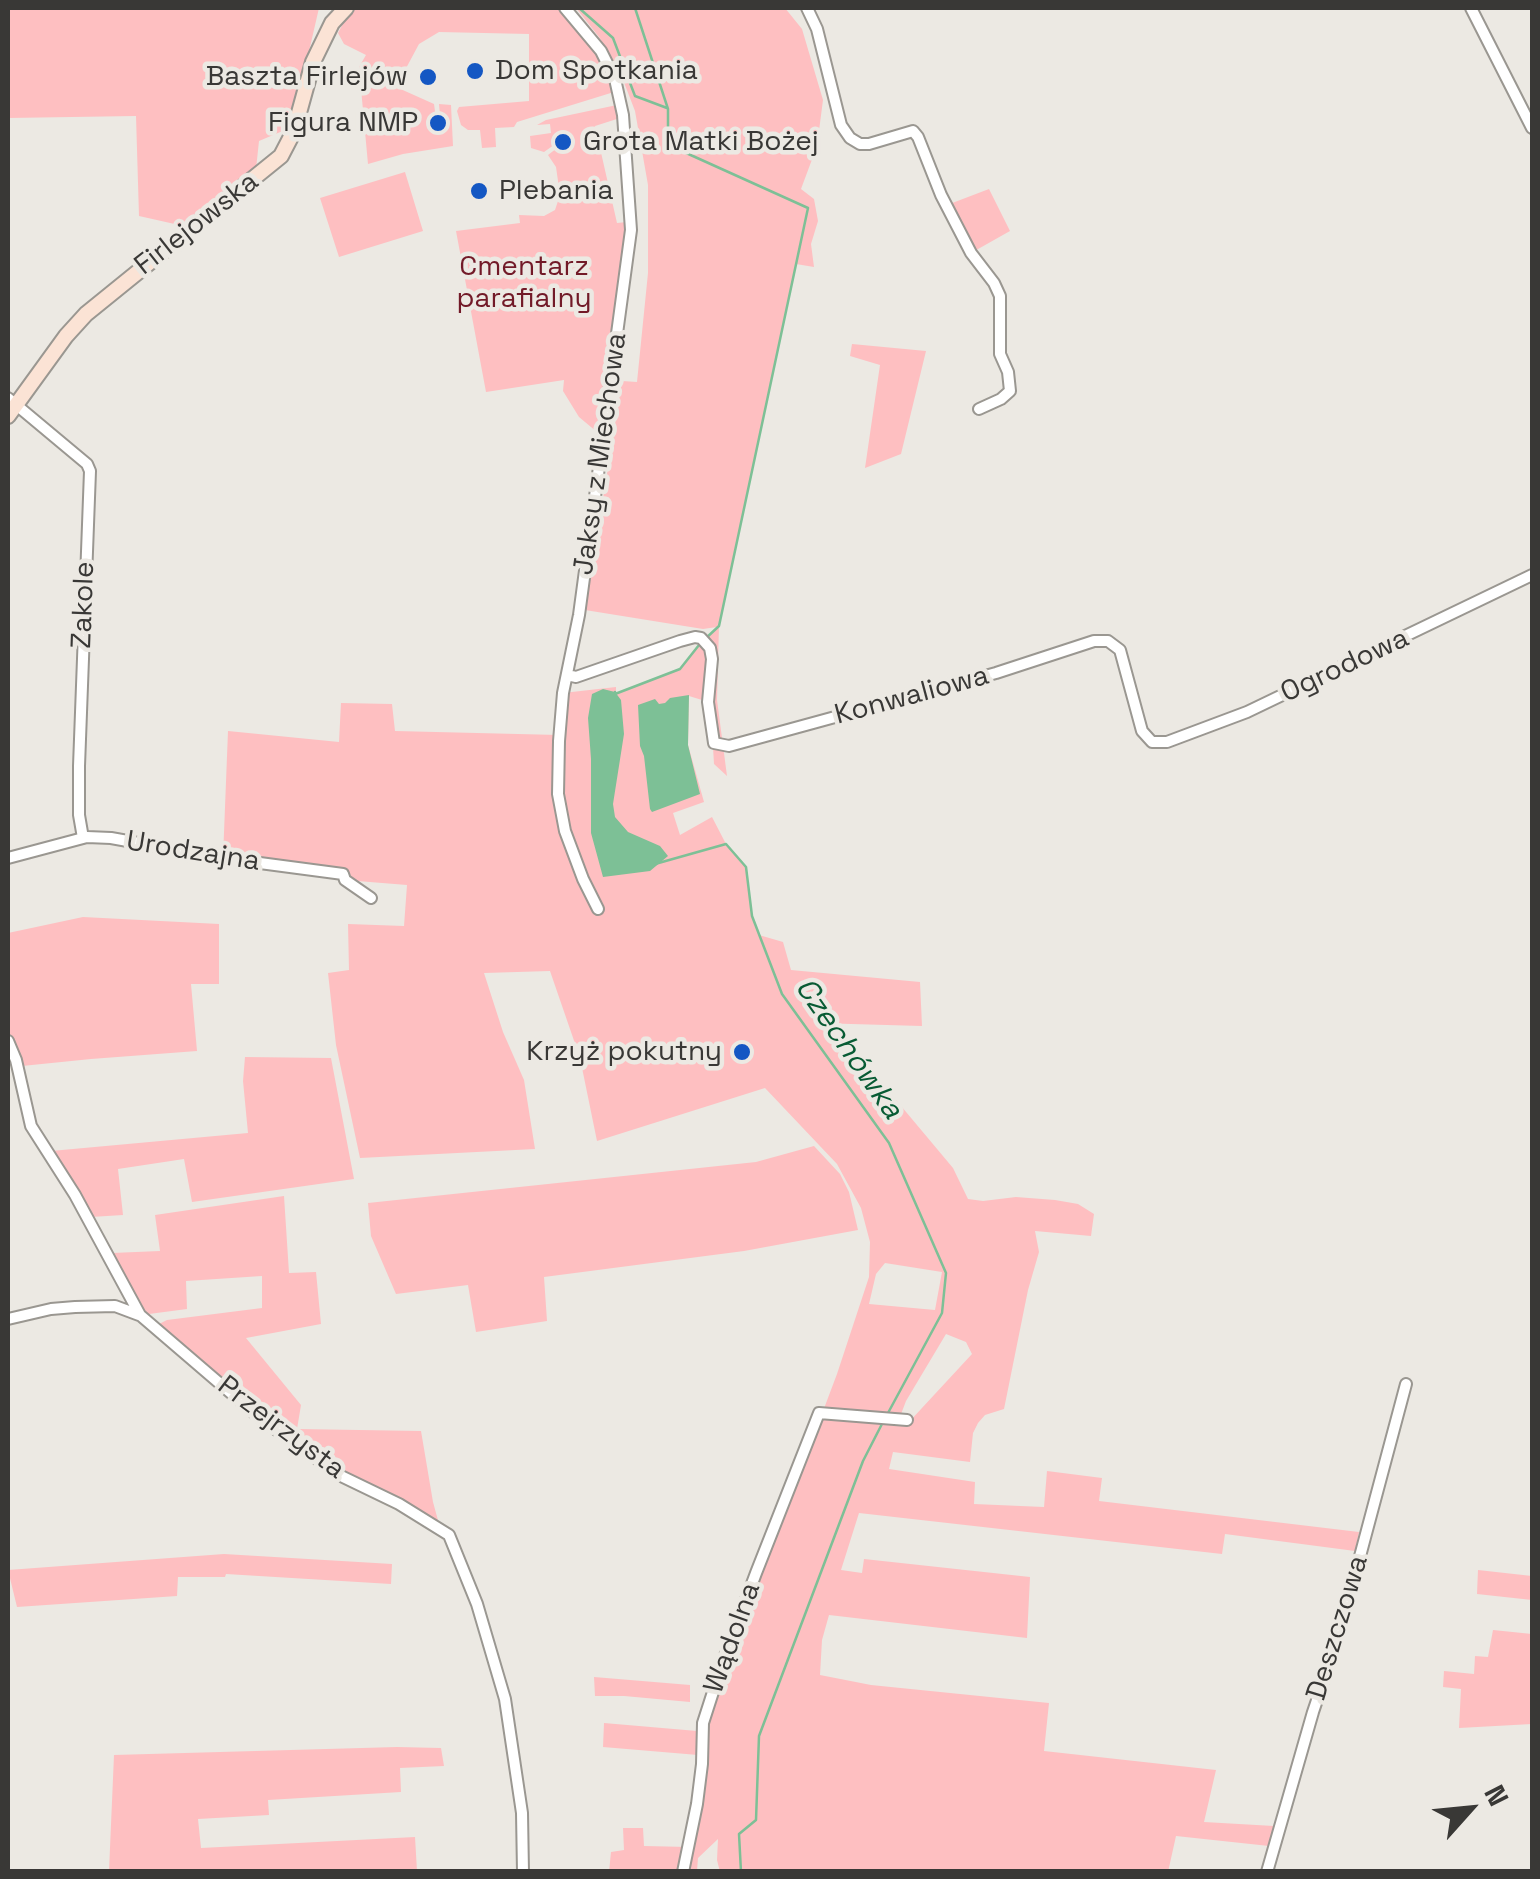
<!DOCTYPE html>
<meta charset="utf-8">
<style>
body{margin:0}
#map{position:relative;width:1540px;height:1879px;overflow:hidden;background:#ece9e3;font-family:"Space Grotesk",sans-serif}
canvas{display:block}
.frame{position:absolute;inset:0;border:10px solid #393836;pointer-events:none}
.north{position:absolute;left:1420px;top:1759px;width:100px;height:100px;-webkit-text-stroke:8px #ece9e3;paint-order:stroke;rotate:63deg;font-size:28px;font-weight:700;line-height:40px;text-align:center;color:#393836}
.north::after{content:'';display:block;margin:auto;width:35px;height:45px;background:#393836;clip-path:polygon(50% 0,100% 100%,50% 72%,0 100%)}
</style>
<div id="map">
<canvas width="1540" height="1879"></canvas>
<div class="frame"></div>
<div class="north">N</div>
</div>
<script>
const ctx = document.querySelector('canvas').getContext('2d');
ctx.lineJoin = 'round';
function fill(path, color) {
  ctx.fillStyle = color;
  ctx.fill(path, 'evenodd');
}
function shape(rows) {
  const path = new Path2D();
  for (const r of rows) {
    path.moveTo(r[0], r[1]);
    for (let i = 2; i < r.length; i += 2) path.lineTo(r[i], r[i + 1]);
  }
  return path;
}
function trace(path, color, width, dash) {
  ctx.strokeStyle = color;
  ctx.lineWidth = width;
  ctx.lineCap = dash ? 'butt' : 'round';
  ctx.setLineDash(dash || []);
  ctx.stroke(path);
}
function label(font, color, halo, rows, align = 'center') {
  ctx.font = font + ' "Space Grotesk",sans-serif';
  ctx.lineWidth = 9;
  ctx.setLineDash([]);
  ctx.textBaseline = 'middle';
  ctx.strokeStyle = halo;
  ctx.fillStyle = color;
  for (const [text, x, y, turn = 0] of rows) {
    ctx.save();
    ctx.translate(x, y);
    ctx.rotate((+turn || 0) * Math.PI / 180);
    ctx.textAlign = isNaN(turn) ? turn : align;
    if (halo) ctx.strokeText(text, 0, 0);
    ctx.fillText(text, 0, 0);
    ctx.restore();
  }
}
fill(shape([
 [8,8,319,8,310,47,285,130,259,141,256,169,188,227,139,216,136,116,8,118],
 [357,8,560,8,597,54,614,92,517,122,514,127,495,128,496,147,482,148,480,130,468,130,461,125,457,111,459,107,529,101,529,34,439,32,419,44,396,87,434,104,437,126,441,126,439,104,451,105,453,146,403,154,368,164,359,67,366,55,344,44,338,33,347,16],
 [576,8,785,8,802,29,823,100,817,146,801,189,814,199,818,221,811,244,814,267,796,264,719,626,717,700,727,776,714,764,712,730,702,700,689,696,688,745,704,802,673,813,680,835,712,817,726,844,746,867,752,916,759,935,783,942,791,970,920,982,922,1026,816,1023,855,1062,891,1094,953,1168,968,1199,983,1201,1016,1197,1055,1200,1078,1204,1094,1214,1091,1236,1035,1231,1039,1252,1028,1290,1004,1409,985,1415,978,1423,973,1433,970,1462,893,1452,889,1469,975,1482,974,1504,1044,1507,1047,1471,1102,1478,1099,1501,1359,1532,1355,1551,1225,1534,1222,1554,859,1513,841,1570,862,1573,864,1559,1030,1577,1027,1638,829,1615,822,1640,820,1675,871,1685,1049,1703,1044,1751,1216,1770,1204,1822,1274,1826,1269,1846,1176,1836,1168,1872,720,1872,717,1860,718,1839,698,1858,697,1871,688,1871,707,1719,837,1374,869,1277,870,1242,861,1208,837,1164,765,1088,597,1141,580,1058,550,971,484,973,503,1032,524,1080,535,1149,360,1158,336,1045,328,973,349,970,348,924,404,926,407,885,345,880,223,858,228,731,339,742,341,703,392,704,395,731,559,735,563,693,616,687,616,694,680,669,695,649,717,627,703,629,585,610,622,381,637,382,648,273,648,185,635,111,620,72,599,37],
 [885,1263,942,1272,935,1310,869,1304,876,1274],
 [946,1334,966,1342,972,1354,909,1422,898,1422,906,1401],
 [617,105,620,118,595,126,617,223,627,222,597,432,579,417,563,391,564,380,486,392,456,231,520,223,519,215,544,216,555,210,559,198,558,181,556,167,548,155,561,145,565,145,565,140,561,140,544,152,531,148,530,136,551,133,550,124,537,125,546,120],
 [405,172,423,231,339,257,320,198],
 [989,189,1010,231,971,253,947,205],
 [852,344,926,351,901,454,865,468,880,365,850,356],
 [83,917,219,924,219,984,191,984,197,1051,91,1059,22,1066,16,1047,8,1031,8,933],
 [245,1057,331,1058,354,1179,192,1202,184,1159,118,1169,123,1215,91,1217,51,1151,248,1133,243,1081],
 [814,1146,840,1174,849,1192,858,1230,744,1251,544,1277,547,1321,476,1332,468,1285,396,1294,371,1236,368,1203,756,1162],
 [284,1196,289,1273,316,1272,321,1324,246,1338,301,1405,297,1429,421,1431,433,1502,439,1524,341,1471,261,1414,172,1339,159,1324,167,1320,262,1308,262,1276,186,1281,187,1309,149,1314,141,1311,112,1253,160,1251,155,1215],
 [224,1554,392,1564,391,1584,226,1574,225,1577,178,1577,177,1596,17,1607,8,1570],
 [1478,1570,1532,1576,1532,1600,1477,1594],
 [1493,1630,1532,1634,1532,1724,1459,1728,1461,1689,1443,1687,1444,1671,1474,1674,1475,1656,1488,1657],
 [594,1677,690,1685,690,1702,624,1696,595,1696],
 [604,1723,697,1731,698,1755,603,1747],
 [397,1747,441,1748,444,1766,400,1768,401,1792,268,1800,269,1815,198,1819,201,1848,415,1837,417,1871,109,1871,114,1755],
 [623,1828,643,1828,644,1846,689,1847,683,1871,609,1872,611,1852,624,1850]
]), '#febfc1');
fill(shape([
 [603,689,615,692,621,700,624,734,613,804,615,817,628,832,660,846,668,856,650,871,603,877,591,833,591,759,588,718,592,694],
 [689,695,688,745,700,794,652,812,650,809,644,756,640,746,638,705,655,699,659,704,665,703,670,698]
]), '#7dc096');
trace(shape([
 [579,8,613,38,635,96,667,108],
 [635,8,668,109,668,131,684,152,808,208,719,626,705,639],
 [615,692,615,694,680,669,699,645],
 [655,864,726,844,746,867,752,916,782,994,889,1143,946,1273,942,1313,888,1413],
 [741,1872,739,1834,756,1820,759,1736,863,1461,884,1420]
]), '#7dc096', 2.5);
const street = shape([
 [565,8,601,51,615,79,623,115,631,230,579,615,563,693,559,741,558,794,565,831,583,879,598,909],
 [807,8,817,29,841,125,850,138,860,144,869,144,913,131,918,137,941,195,971,253,994,283,1000,296,1000,354,1008,372,1010,391,1001,399,979,409],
 [1471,8,1532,128],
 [8,398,87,464,90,471,79,766,79,815,83,838],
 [567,675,576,677,680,641,695,637,701,638,710,648,712,659,708,702,714,743,729,746,996,673,1094,641,1108,641,1120,650,1142,731,1152,742,1167,742,1247,712,1532,575],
 [8,858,87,837,111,838,222,858,343,874,345,880,371,898],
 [8,1041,16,1060,31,1126,75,1195,140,1315,260,1418,341,1476,399,1504,449,1535,477,1604,505,1699,522,1813,523,1872],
 [8,1319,51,1309,75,1307,115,1306,139,1315],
 [683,1872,697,1804,702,1764,703,1723,722,1664,756,1573,819,1413,907,1420],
 [1267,1872,1313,1712,1339,1635,1406,1384]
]);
const secondary = shape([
 [8,416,66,336,86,314,281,156,294,131,313,62,332,23,346,8]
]);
trace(street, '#9a9791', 14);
trace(secondary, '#9a9791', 18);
trace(street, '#fff', 10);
trace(secondary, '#fbe3d5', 14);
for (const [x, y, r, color] of [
 [475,71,10,"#1457c3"],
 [428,77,10,"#1457c3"],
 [438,123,10,"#1457c3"],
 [563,142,10,"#1457c3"],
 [479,191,10,"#1457c3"],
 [742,1052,10,"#1457c3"]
]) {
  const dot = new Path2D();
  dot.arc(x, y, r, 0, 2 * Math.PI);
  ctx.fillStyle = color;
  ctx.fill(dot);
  trace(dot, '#ece9e3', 4);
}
label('28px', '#393836', '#ece9e3', [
 ["Dom Spotkania",495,71],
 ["Baszta Firlejów",408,77,"right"],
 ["Figura NMP",418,123,"right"],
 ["Grota Matki Bożej",583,142],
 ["Plebania",499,191],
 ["Krzyż pokutny",722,1052,"right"]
], 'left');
label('28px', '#393836', '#ece9e3', [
 ["Firlejowska",197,224,-38],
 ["Jaksy z Miechowa",601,454,-82],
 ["Zakole",84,605,-88],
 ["Ogrodowa",1345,666,-25],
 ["Konwaliowa",912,696,-15],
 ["Urodzajna",193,852,9],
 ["Przejrzysta",281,1428,37],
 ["Deszczowa",1338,1628,-73],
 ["Wądolna",733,1638,-70]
]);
label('28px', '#721a28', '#ece9e3', [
 ["Cmentarz",524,267],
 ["parafialny",524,299]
]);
label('italic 30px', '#085b34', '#ece9e3', [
 ["Czechówka",848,1049,55]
]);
</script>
